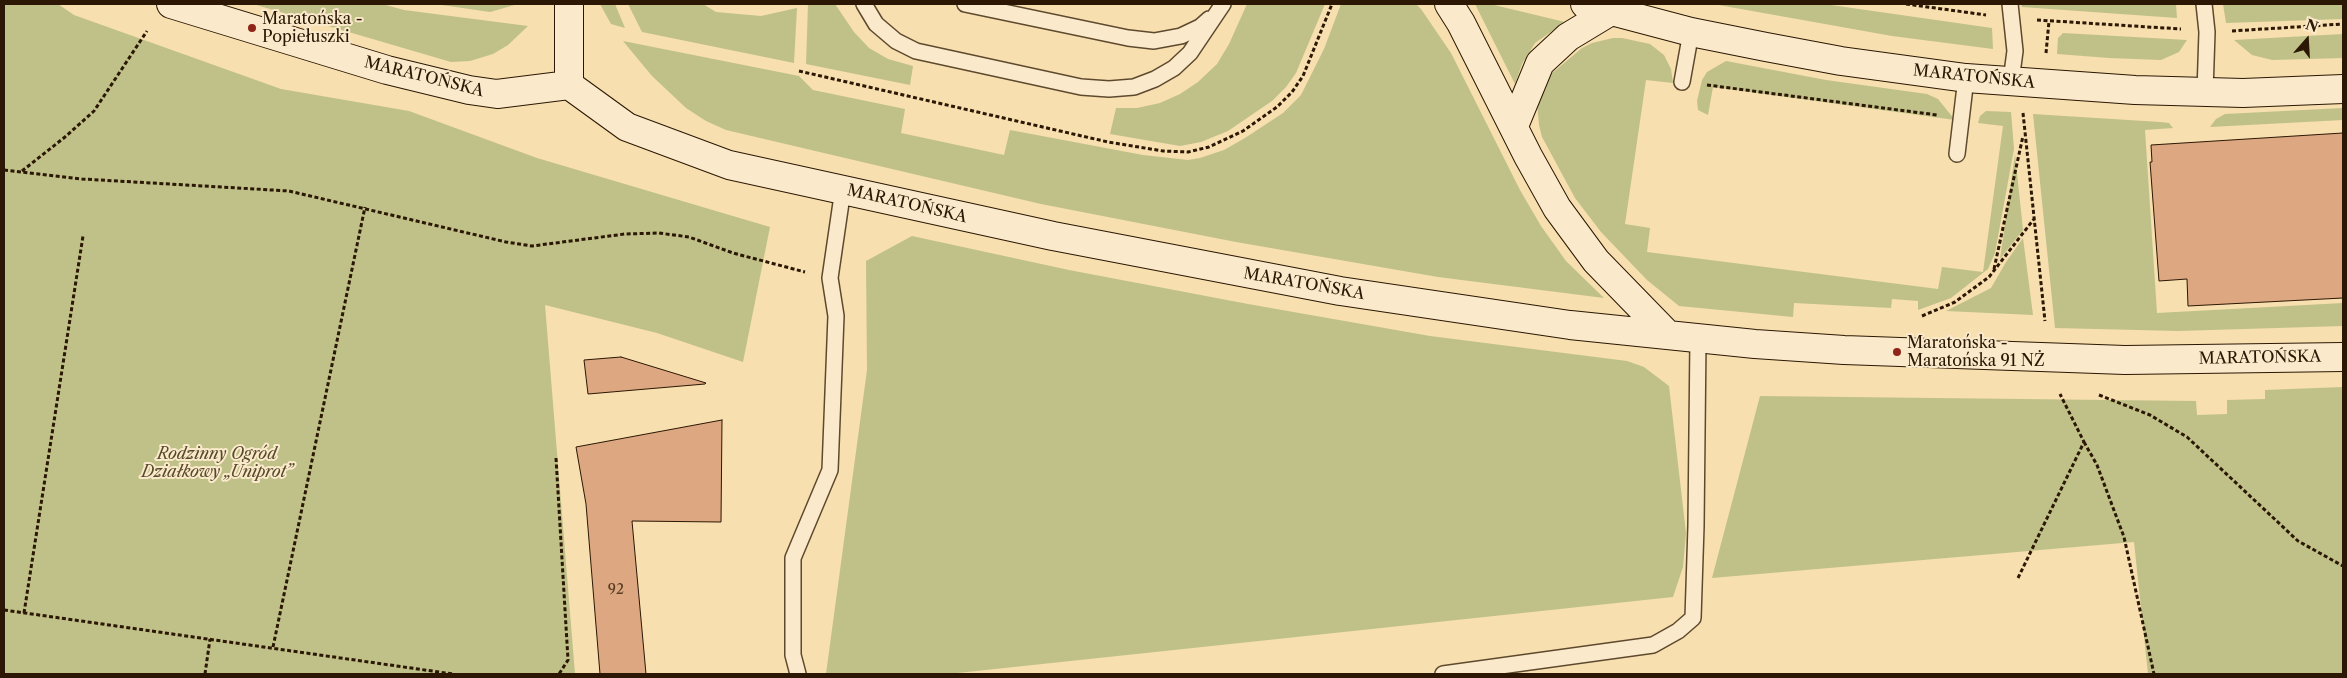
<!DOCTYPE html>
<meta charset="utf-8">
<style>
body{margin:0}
#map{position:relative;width:2347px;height:678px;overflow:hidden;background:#f7dfaf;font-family:"Libre Caslon Text",serif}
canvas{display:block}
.frame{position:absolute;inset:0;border:5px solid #2b1703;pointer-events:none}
.north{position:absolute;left:2282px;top:15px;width:50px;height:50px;-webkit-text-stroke:4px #faeacb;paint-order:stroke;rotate:19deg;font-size:14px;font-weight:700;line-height:20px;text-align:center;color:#2b1703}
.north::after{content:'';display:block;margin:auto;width:18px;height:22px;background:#2b1703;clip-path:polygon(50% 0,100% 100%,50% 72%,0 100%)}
</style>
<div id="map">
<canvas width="2347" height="678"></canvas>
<div class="frame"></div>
<div class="north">N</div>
</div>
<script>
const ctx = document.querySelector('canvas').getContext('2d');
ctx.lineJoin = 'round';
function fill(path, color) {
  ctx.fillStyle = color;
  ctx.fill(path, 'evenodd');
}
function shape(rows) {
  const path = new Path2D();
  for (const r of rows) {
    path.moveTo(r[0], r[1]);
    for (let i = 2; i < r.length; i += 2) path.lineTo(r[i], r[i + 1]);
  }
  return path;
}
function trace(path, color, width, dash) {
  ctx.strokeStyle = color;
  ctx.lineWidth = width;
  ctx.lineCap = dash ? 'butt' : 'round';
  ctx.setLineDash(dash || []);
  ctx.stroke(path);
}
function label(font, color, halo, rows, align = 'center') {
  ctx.font = font + ' "Libre Caslon Text",serif';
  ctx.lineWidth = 4;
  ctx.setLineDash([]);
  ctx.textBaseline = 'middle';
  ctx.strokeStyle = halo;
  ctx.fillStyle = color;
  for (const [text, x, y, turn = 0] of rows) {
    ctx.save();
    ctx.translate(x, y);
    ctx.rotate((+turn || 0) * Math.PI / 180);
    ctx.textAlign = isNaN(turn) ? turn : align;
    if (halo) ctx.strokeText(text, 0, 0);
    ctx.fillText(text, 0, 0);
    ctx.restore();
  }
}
fill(shape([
 [4,4,58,4,74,15,281,89,409,111,537,158,770,227,743,362,657,333,545,305,575,674,4,674],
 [253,4,382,4,404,10,528,26,508,45,493,54,470,61,451,62],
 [435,4,518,4,490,12],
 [600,4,615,4,625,28,611,24],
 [628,4,703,4,716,12,761,16,797,8,794,63,642,32],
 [808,4,835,4,854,32,869,48,888,59,913,66,910,85,806,64],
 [1247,4,1325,4,1296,73,1286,87,1272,101,1228,131,1201,142,1180,146,1110,134,1116,108,1137,108,1160,103,1180,94,1198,82,1217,64,1229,44],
 [1341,4,1416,4,1421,9,1451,53,1520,190,1541,226,1566,261,1604,298,1438,277,1236,242,1041,204,726,130,706,121,686,108,652,76,623,41,799,76,813,90,905,109,901,133,1004,155,1010,130,1143,155,1188,160,1200,158,1224,150,1245,138,1283,113,1301,95,1324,49],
 [1475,4,1490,4,1565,22,1535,43,1522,64,1515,84],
 [1713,4,1824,4,1992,28,1993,49,1892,36],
 [2021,4,2176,4,2177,18,2022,7],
 [2223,4,2343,4,2343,19,2226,23],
 [2063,33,2187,40,2179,52,2161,60,2109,58,2057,54,2058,38],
 [2343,34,2343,58,2272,60,2252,55,2234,40],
 [1613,38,1622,38,1650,44,1664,55,1671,69,1673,83,1646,80,1625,224,1650,228,1647,252,1938,289,1942,267,1983,272,2003,126,1978,123,1980,116,1986,111,2011,112,2014,149,1995,253,1988,269,1951,298,1918,310,1918,301,1892,299,1891,308,1794,303,1793,317,1679,306,1647,280,1601,232,1575,198,1542,137,1539,125,1537,102,1545,82,1551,74,1582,48,1592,43],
 [1726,61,1826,80,1927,94,1938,99,1955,120,1713,87,1708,115,1698,110,1697,101,1702,80,1707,72],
 [2343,108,2343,120,2210,127,2216,119,2225,114],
 [2033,114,2160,122,2169,123,2173,128,2145,130,2157,313,2343,303,2343,326,2178,331,2055,328],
 [2015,154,2023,230,2000,259],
 [912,236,1069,270,1248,304,1430,336,1627,361,1644,367,1669,386,1686,533,1683,567,1673,597,948,674,826,674,867,370,866,261],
 [2023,238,2033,315,1946,311,1991,288,2006,262],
 [2343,387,2343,674,2148,674,2134,542,1712,578,1760,396,2196,401,2197,415,2227,414,2227,400,2265,399,2265,390]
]), '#bfc188');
const building = shape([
 [2343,133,2343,298,2188,306,2187,279,2159,281,2150,162,2152,162,2151,145,2343,133],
 [621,357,706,383,705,384,588,394,584,360,621,357],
 [722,420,721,522,632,521,646,674,600,674,586,504,576,447,722,420]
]);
fill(building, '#dca781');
trace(building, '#2b1703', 1);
const lane = shape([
 [864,4,876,24,896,41,916,51,1081,87,1109,89,1134,87,1155,79,1174,68,1190,53,1223,4],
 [965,4,1128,38,1154,41,1181,36,1200,27,1209,19],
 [2010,4,2015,51,2011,81],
 [2204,4,2207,32,2205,92],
 [1682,82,1691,32],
 [1957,154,1966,78],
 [798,674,793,655,793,558,830,470,836,316,830,278,843,189],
 [1443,674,1653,645,1678,631,1693,618,1696,526,1698,339]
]);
const secondary = shape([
 [171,4,387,70,469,90,497,94,569,85,627,127,729,165,1053,236,1340,291,1570,325,1755,344,1844,350,2125,360,2343,357],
 [1449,4,1461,23,1528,156,1557,208,1596,261,1668,335],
 [1585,4,1691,32,1766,47,1841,61,1966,78,2135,90,2243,93,2343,89],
 [569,85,569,4],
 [1514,126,1540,63,1568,37,1611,11]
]);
trace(lane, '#5e492e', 18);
trace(secondary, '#2b1703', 30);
trace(shape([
 [1906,4,1986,15],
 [2037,20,2181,29],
 [2232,31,2343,24],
 [2046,53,2049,21],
 [799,71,1108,142,1163,151,1188,152,1209,147,1243,131,1277,107,1292,92,1303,76,1332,4],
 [1707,85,1937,115],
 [2023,113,2045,321],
 [4,170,82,179,289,191,506,242,532,246,625,234,659,233,689,237,733,253,805,272],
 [22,171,65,137,94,111,147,31],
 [1994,269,2023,136],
 [1922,316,1955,302,1989,277,2034,219],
 [2099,395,2150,415,2187,437,2298,541,2343,566],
 [2084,442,2097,465,2124,537,2154,674],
 [556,458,568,660,559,674],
 [2018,578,2084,442,2060,394],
 [4,610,453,674],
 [24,613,83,236],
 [273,647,365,207],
 [205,674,210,639]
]), '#2b1703', 3, [4, 2.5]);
trace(lane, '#faeacb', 15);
trace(secondary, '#faeacb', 28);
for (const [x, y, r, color] of [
 [252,28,5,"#8f2418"],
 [1897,352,5,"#8f2418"]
]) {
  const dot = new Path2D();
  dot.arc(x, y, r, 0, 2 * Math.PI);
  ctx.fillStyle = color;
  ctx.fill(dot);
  trace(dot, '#faeacb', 2);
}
label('14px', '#573b22', null, [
 ["92",616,590]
]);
label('16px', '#2b1703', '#faeacb', [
 ["Maratońska -",262,19],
 ["Popiełuszki",262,37],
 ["Maratońska -",1907,343],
 ["Maratońska 91 NŻ",1907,361]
], 'left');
label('16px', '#2b1703', '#faeacb', [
 ["MARATOŃSKA",424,77,14],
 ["MARATOŃSKA",1974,77,6],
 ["MARATOŃSKA",907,204,13],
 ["MARATOŃSKA",1304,284,10],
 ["MARATOŃSKA",2260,358,-1]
]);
label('italic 16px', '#574a2b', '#faeacb', [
 ["Rodzinny Ogród",217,454],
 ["Działkowy „Uniprot”",217,472]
]);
</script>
